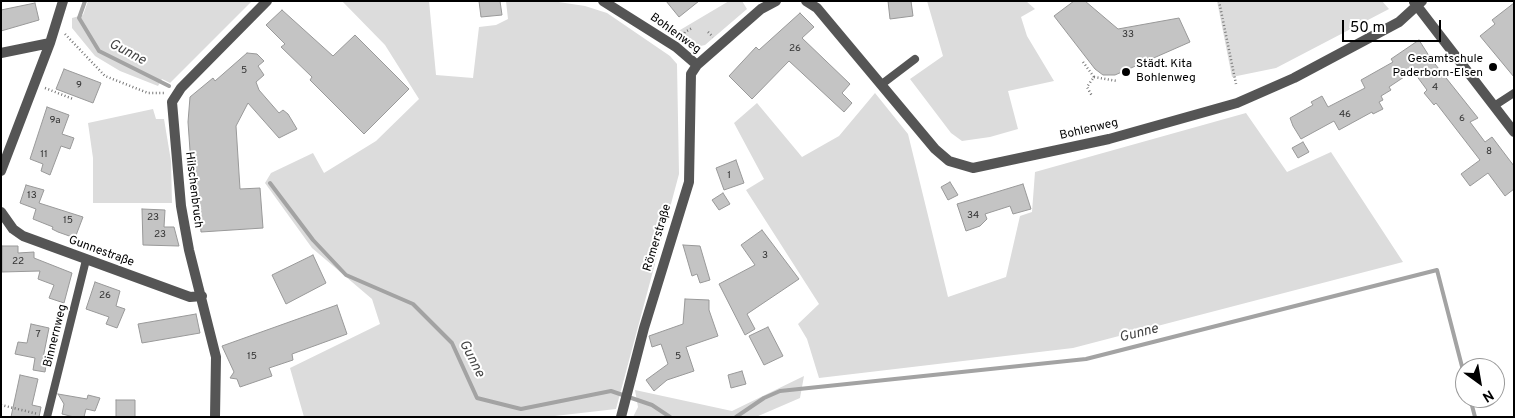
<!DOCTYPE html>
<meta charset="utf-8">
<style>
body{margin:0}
#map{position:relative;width:1515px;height:418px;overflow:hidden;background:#fff;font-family:Overpass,sans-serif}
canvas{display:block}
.frame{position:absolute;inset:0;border:2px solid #000;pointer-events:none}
.north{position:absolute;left:1455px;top:358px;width:50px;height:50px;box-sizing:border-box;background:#fff;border:1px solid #999;border-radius:50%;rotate:148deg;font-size:14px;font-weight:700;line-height:20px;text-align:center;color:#000}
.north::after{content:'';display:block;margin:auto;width:18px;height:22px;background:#000;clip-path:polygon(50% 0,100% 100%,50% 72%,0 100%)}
.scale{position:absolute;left:1342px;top:20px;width:99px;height:22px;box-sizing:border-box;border:2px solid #000;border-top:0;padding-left:6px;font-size:15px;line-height:18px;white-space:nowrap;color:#000;-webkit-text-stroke:4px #fff;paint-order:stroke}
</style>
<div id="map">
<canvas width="1515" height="418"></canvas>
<div class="frame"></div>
<div class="north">N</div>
<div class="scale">50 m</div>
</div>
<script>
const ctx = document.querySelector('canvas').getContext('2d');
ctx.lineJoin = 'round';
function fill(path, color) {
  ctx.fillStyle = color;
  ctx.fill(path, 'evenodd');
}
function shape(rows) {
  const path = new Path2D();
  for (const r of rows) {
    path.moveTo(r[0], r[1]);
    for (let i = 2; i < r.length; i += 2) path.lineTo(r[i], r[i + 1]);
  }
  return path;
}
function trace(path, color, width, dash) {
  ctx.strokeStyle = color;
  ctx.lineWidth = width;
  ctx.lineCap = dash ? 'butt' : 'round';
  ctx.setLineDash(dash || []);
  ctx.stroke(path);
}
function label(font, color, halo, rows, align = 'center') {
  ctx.font = font + ' Overpass,sans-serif';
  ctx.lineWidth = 4;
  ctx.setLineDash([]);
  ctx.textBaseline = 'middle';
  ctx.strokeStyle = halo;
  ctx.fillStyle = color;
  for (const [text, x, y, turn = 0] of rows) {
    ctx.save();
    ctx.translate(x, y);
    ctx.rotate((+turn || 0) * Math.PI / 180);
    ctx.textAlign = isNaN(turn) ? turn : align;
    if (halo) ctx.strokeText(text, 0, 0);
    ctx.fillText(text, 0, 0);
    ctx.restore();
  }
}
fill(shape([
 [88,1,252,1,170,83,162,79,158,86,120,71,95,56,72,28,72,18,83,15],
 [342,1,429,1,436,75,473,78,479,27,496,25,508,19,506,1,552,1,585,6,607,13,670,56,677,64,679,174,616,409,546,417,304,417,290,368,380,324,372,299,312,248,265,183,271,173,313,153,324,173,376,141,419,99,385,45],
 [729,1,742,1,747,9,705,45,696,47,675,33],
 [927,1,1026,1,1035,9,1021,17,1027,36,1054,81,1008,91,1018,129,990,137,962,141,951,133,910,79,943,56],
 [1217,1,1382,1,1389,9,1276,68,1232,77],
 [875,93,908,134,948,297,1006,277,1020,216,1032,212,1035,172,1246,113,1287,172,1331,152,1403,262,1073,348,819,378,807,339,798,324,819,304,746,190,764,179,734,123,757,103,802,157,839,136],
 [153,109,156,119,164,119,171,161,172,203,93,203,93,158,88,123],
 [804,376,800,398,756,417,633,417,638,407,635,390,732,411]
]), '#dcdcdc');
trace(shape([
 [85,1,79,18,99,51,169,86],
 [270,183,313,240,346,275,413,304,452,343,477,398,521,409,611,391,652,405,670,417],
 [1470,398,1475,417],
 [736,417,764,398,780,391,1086,359,1437,270,1465,378]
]), '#a3a3a3', 4);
const building = shape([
 [479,1,500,1,502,15,481,17,479,1],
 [666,1,699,1,679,17,666,1],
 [888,1,911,1,913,16,890,19,888,1],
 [1074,1,1085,1,1118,29,1179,18,1190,42,1115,75,1103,75,1095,69,1054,16,1074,1],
 [35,3,39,20,1,31,1,10,35,3],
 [1514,3,1514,77,1480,36,1495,24,1492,20,1514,3],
 [282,10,333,56,355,35,409,89,364,134,310,80,312,77,281,47,285,44,266,25,282,10],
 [800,13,814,27,802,38,850,84,842,93,852,103,844,112,789,61,752,99,729,76,756,47,759,50,800,13],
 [1419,40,1431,59,1478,118,1470,122,1485,142,1492,137,1514,166,1514,189,1505,196,1488,173,1470,186,1461,174,1480,160,1436,103,1434,105,1424,93,1427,90,1413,71,1389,87,1391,90,1381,96,1383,100,1379,102,1383,109,1373,114,1372,112,1339,130,1334,121,1301,139,1293,126,1290,118,1313,105,1311,102,1322,96,1328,107,1365,88,1361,80,1393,62,1391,59,1419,40],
 [247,53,257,54,264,61,258,66,264,75,256,82,259,90,279,113,283,110,288,114,297,129,279,138,248,103,236,126,240,189,260,188,263,228,201,232,198,192,193,193,188,122,190,97,213,78,215,81,247,53],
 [64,69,101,83,93,103,56,89,64,69],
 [47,107,69,115,62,134,74,138,70,149,61,146,50,175,41,171,43,164,30,159,47,107],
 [1303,142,1309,152,1298,158,1292,148,1303,142],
 [736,160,744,183,724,190,716,168,736,160],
 [950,182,958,195,948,200,941,187,950,182],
 [1023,184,1031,209,1013,214,1010,206,985,214,987,219,980,226,966,231,957,204,1023,184],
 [26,185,44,190,39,203,83,217,75,238,58,232,52,229,53,227,33,219,36,209,20,203,26,185],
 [723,193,730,204,719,210,712,200,723,193],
 [142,209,165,210,164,227,174,227,179,246,143,245,142,209],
 [762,230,799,279,747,314,755,329,745,335,719,284,755,265,741,245,762,230],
 [683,245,700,246,710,280,700,283,697,274,692,276,683,245],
 [2,246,18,246,18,253,34,252,34,258,72,273,64,303,49,298,54,285,38,279,40,271,2,272,2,246],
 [313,255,326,283,286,304,272,275,313,255],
 [95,282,120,291,116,306,125,309,117,328,106,324,109,317,86,309,95,282],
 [685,299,709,300,709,310,718,336,686,347,694,371,667,380,654,391,646,380,668,364,661,344,652,347,649,336,683,324,685,299],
 [337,305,347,334,292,354,293,360,269,368,272,376,240,387,237,379,230,378,234,372,222,346,337,305],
 [196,314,200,333,142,343,138,324,196,314],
 [31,324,49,328,43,358,47,359,45,372,33,370,35,358,15,354,18,342,27,343,31,324],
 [768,327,783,356,764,365,749,336,768,327],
 [742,371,746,384,731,388,728,375,742,371],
 [20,375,38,379,32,405,41,407,39,417,11,417,20,375],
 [58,394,87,399,88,395,100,398,95,411,86,409,84,417,74,417,62,414,64,404,58,394],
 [116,400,135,400,135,417,116,417,116,400]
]);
fill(building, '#c4c4c4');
trace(building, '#999', 1);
trace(shape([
 [1219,1,1236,84],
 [708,32,713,37],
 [65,34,105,76,148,93,166,93],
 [681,39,685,32,692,28],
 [1083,62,1094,77,1087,87,1092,96],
 [1094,77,1117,81],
 [45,88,73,99],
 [1,405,38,414]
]), '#777', 2.5, [1, 2.5]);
trace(shape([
 [882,84,915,59],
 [1494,106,1514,93],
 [47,417,86,260]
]), '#555', 8);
trace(shape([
 [603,1,676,47,697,65],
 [806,1,817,8,935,149,949,161,973,168,1109,139,1237,103,1294,78,1399,22,1422,1],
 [1414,2,1514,132],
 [1,53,50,43],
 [1,171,50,43,63,1],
 [1,212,13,229,23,236,190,297,202,296],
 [215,417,216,357,189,250,181,206,172,102,181,88,267,1],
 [621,417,644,328,689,182,691,74,697,65,761,9,776,1]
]), '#555', 10);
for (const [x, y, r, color] of [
 [1493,67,5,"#000"],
 [1126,72,5,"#000"]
]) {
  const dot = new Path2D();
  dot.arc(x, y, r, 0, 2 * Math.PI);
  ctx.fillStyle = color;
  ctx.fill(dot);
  trace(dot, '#fff', 2);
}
label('10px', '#313131', null, [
 ["33",1128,35],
 ["26",795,49],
 ["5",244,71],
 ["9",79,86],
 ["4",1435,88],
 ["46",1345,115],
 ["6",1462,119],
 ["9a",55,121],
 ["8",1489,152],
 ["11",44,155],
 ["1",729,176],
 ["13",32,196],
 ["34",973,216],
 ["23",153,218],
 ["15",68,221],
 ["23",160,235],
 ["3",765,256],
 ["22",18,262],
 ["26",105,296],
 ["7",38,335],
 ["15",252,357],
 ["5",678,357]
]);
label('12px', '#000', '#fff', [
 ["Bohlenweg",675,34,36],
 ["Bohlenweg",1089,130,-13],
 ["Hilschenbruch",193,190,83],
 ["Römerstraße",658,238,-73],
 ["Gunnestraße",101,252,20],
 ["Binnernweg",56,336,-76]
]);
label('12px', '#000', '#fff', [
 ["Gesamtschule",1483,60],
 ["Paderborn-Elsen",1483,74],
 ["Städt. Kita",1136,65,"left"],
 ["Bohlenweg",1136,79,"left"]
], 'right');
label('italic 14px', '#444', '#fff', [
 ["Gunne",127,53,28],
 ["Gunne",1139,334,-14],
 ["Gunne",471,359,63]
]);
</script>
